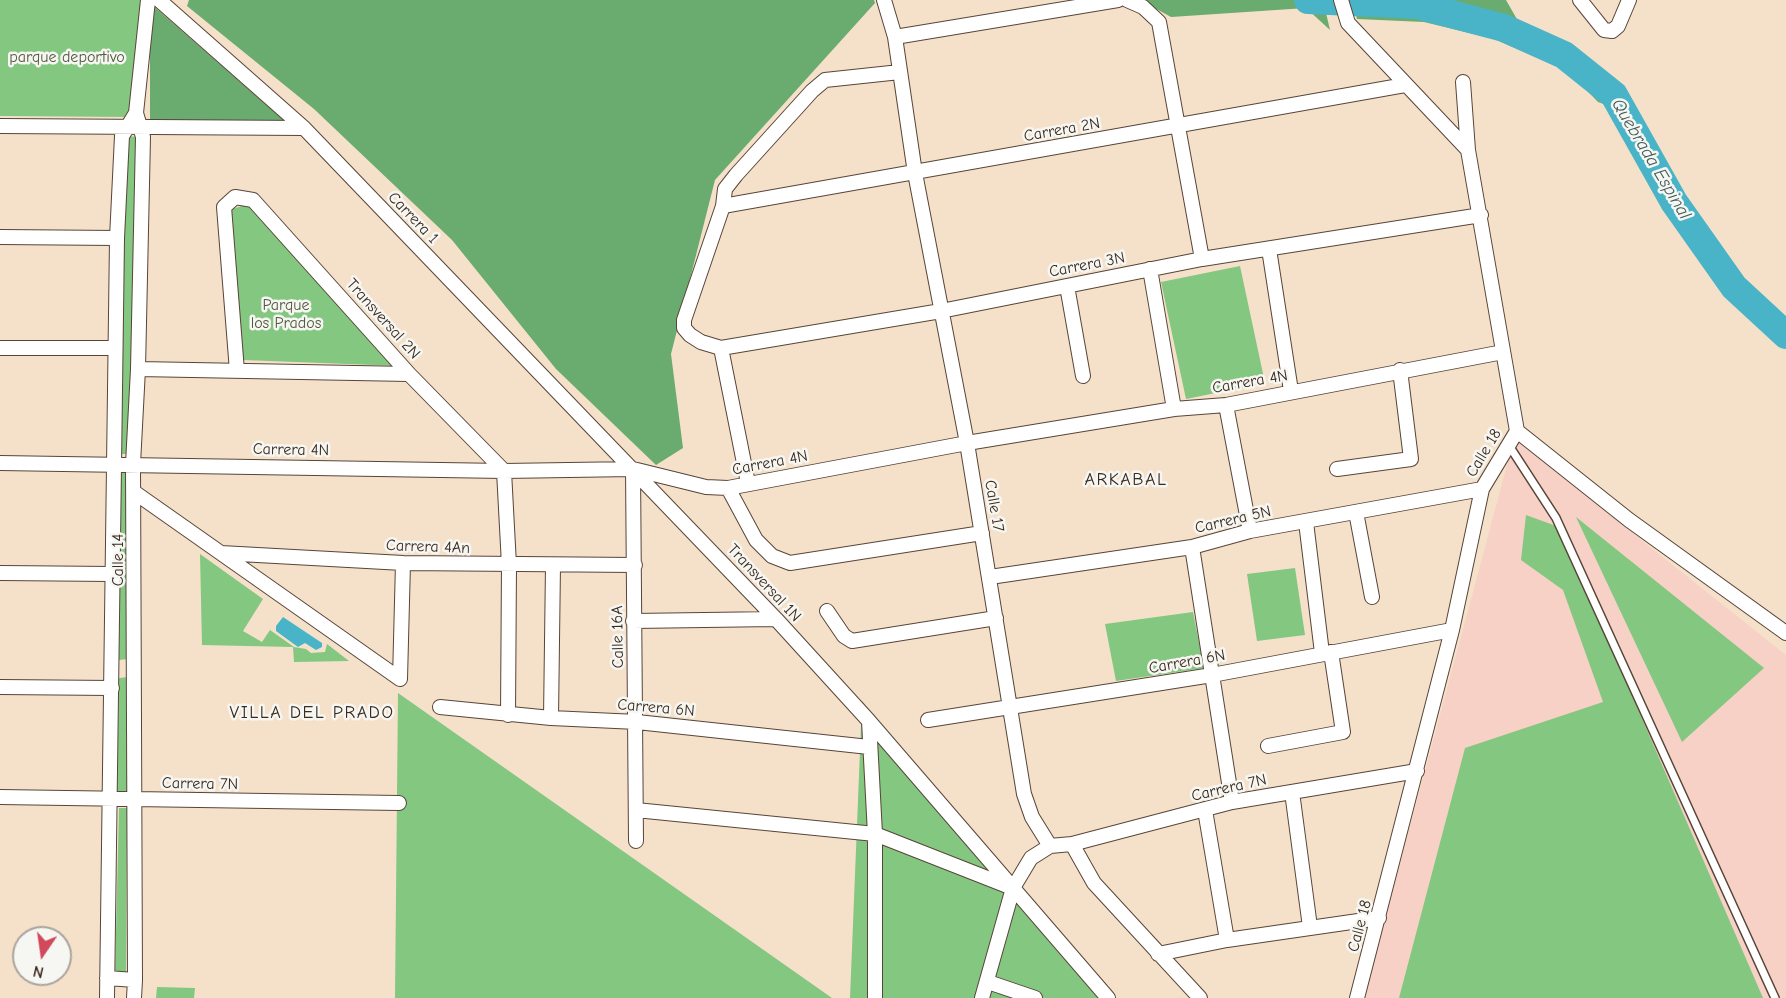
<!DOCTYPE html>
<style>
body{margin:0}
#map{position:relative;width:1786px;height:998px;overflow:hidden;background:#f5e1ca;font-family:"Comic Neue",sans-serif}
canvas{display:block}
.north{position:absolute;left:12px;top:926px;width:60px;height:60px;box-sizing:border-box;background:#f6f6f2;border:2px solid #aba49d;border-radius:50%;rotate:193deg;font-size:16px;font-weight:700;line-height:24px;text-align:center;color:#3b2a1e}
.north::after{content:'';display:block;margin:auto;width:21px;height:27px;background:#d1495b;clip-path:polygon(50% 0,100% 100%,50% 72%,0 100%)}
</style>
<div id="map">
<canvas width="1786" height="998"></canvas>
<div class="north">N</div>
</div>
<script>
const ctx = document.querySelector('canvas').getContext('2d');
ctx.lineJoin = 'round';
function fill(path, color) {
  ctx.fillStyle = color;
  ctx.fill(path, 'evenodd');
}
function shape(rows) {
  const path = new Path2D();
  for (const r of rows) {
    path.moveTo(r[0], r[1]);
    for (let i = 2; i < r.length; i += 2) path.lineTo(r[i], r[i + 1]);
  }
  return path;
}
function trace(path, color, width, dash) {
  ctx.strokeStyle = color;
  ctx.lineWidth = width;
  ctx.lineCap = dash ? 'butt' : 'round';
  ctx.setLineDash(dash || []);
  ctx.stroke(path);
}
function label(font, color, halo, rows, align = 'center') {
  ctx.font = font + ' "Comic Neue",sans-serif';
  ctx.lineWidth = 5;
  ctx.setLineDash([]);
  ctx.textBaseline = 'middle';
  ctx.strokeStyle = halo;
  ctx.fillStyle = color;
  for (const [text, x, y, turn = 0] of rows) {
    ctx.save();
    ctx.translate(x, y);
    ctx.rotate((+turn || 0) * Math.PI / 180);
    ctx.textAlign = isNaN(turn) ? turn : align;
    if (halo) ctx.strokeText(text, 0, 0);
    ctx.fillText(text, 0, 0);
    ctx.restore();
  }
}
fill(shape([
 [1514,439,1786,655,1786,998,1364,998]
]), '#f7d1c6');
fill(shape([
 [0,0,144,0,130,117,0,116],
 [126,136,139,137,130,454,118,454],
 [248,204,400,366,243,360,229,210],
 [1240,266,1265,383,1186,399,1161,282],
 [120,468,129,469,129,659,119,660],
 [1526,515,1559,527,1763,998,1399,998,1465,748,1603,702,1563,590,1521,560],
 [1576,517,1764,668,1682,742],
 [200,554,263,599,243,631,262,642,270,630,294,647,306,649,311,653,325,652,327,644,349,661,294,662,293,647,202,645],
 [1295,568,1305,635,1257,641,1247,574],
 [1193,612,1204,668,1116,681,1105,624],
 [128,677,129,793,117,793,119,678],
 [398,693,832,998,395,998],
 [862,701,1107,998,850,998],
 [119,808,127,808,126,973,115,974],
 [157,987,195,988,194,998,156,998]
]), '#83c781');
fill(shape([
 [189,0,874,0,875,3,715,180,671,354,683,448,656,465,556,369,452,240,314,109,187,6],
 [1140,0,1323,0,1330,30,1306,8,1171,17],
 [1352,0,1506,0,1522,28,1601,68,1642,117,1598,102,1568,71,1494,39,1424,22,1357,19],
 [150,3,287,123,150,123]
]), '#6aac6f');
fill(shape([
 [283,617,322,643,322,647,316,650,305,643,298,647,276,631,276,626]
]), '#49b4c7');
trace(shape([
 [1308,0,1417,5,1504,28,1564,55,1614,95,1674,202,1734,287,1786,335]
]), '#49b4c7', 28);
const lane = shape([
 [1508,444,1556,518,1775,998]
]);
const street = shape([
 [159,0,304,128,776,619,869,721,1108,998],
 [884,0,895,37,915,173,967,443,1024,794,1032,817,1050,846],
 [1127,0,1143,7,1159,22,1202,259],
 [1341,0,1348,23,1468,150],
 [1580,0,1604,30,1612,31,1618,26,1629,0],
 [895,37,1118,0],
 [900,72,825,80,812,91,736,175,725,189,723,206,684,320,684,328,690,335,701,342,721,348,941,311,1202,259,1481,215],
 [0,126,304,128],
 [723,206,1405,85],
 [0,237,117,238],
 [1269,249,1291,391],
 [1150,269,1174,409],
 [1067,286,1083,376],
 [0,348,115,348],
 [721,348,748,483],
 [138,369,409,374],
 [237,371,224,207,235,197,253,200,409,374,504,471,509,565,508,715],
 [1226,405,1250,531],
 [1517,431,1629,520,1786,633],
 [0,463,504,471,633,469,706,487,728,488,967,443,1174,409,1226,405,1503,352],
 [633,469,636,841],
 [1337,469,1411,459,1400,370],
 [728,488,756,540,772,556,790,563,982,533],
 [134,492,400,679],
 [1356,512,1372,597],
 [1306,522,1322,653],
 [1192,547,1232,802],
 [221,553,403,563,635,565],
 [0,573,112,574],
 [990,577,1192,547,1250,531,1482,489],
 [827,611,844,636,852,641,996,618],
 [633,621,776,619],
 [400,679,403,563],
 [0,687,112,688],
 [440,707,551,718,637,722,869,747],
 [551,718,553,565],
 [928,720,1212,675,1452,630],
 [869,721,875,834,875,998],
 [1268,746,1343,732,1331,652],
 [1292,792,1310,927],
 [0,797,399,803],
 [636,810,875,834,1010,887],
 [1205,810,1227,940],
 [1072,844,1094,883,1200,998],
 [1158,954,1227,940,1379,918],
 [107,978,135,980,133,464,138,369,143,137,136,113,148,0],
 [988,982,1035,998],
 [107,998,117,238,122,136,136,113],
 [134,998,135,980],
 [982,998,1013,888,1031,858,1050,846,1072,844,1232,802,1417,771],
 [1357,998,1452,630,1482,489,1517,431,1468,150,1463,82]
]);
trace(lane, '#574538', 10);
trace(street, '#574538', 16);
trace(lane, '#fff', 7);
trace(street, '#fff', 14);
label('16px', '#51593c', '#f6f6f2', [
 ["parque deportivo",67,57],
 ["Parque",286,305],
 ["los Prados",286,323]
]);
label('16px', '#3b2a1e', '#f6f6f2', [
 ["Carrera 2N",1062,130,-10],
 ["Carrera 1",413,218,46],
 ["Carrera 3N",1087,265,-11],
 ["Transversal 2N",383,319,48],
 ["Carrera 4N",1250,382,-10],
 ["Carrera 4N",291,450,1],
 ["Calle 18",1484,453,-59],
 ["Carrera 4N",770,463,-11],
 ["Calle 17",994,506,80],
 ["Carrera 5N",1233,520,-13],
 ["Carrera 4An",428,547,2],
 ["Calle 14",118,560,-90],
 ["Transversal 1N",764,583,47],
 ["Calle 16A",618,637,-91],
 ["Carrera 6N",1187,662,-10],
 ["Carrera 6N",656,708,5],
 ["Carrera 7N",200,784,1],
 ["Carrera 7N",1229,788,-13],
 ["Calle 18",1360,926,-75]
]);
label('italic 18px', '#405a59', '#f6f6f2', [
 ["Quebrada Espinal",1651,159,59]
]);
ctx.letterSpacing = '1.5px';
label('18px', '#3b2a1e', '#f6f6f2', [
 ["ARKABAL",1126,480],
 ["VILLA DEL PRADO",312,713]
]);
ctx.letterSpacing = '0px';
</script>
